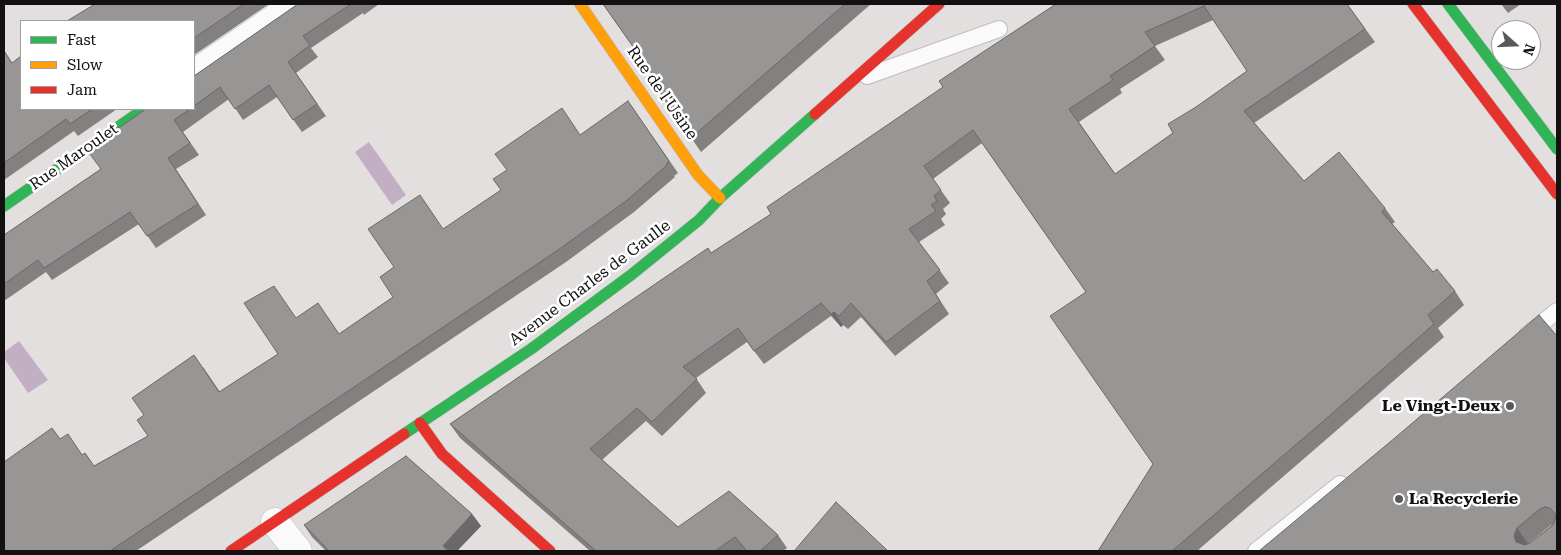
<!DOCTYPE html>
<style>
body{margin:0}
#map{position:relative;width:1561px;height:555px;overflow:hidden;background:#e3dfdf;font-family:"Roboto Serif",serif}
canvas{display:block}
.frame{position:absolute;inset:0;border:5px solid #121010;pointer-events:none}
.legend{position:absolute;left:20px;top:20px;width:175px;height:90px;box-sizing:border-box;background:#fff;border:1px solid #a09f9f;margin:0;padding:6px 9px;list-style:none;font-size:15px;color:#121010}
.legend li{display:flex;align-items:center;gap:10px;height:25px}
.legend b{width:25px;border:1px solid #a09f9f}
.north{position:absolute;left:1491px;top:20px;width:50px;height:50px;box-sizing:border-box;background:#fff;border:1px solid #a09f9f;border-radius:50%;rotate:110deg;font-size:14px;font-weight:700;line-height:20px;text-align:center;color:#121010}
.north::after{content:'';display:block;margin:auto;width:18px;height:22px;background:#5b5858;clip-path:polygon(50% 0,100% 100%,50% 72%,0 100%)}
</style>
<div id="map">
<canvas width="1561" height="555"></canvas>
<div class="frame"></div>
<ul class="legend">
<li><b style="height:6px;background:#30b455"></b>Fast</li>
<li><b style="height:6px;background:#ff9f0a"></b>Slow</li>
<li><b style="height:6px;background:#e5322d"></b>Jam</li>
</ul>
<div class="north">N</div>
</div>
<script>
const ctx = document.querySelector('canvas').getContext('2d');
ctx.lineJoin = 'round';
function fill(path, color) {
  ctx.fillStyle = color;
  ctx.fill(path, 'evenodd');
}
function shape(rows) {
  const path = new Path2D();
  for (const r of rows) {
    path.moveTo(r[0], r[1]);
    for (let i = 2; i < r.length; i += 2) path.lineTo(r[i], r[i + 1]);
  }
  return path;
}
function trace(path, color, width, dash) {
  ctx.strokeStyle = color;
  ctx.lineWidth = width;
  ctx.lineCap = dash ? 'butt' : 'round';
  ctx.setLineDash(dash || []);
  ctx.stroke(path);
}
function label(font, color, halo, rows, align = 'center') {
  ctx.font = font + ' "Roboto Serif",serif';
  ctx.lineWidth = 5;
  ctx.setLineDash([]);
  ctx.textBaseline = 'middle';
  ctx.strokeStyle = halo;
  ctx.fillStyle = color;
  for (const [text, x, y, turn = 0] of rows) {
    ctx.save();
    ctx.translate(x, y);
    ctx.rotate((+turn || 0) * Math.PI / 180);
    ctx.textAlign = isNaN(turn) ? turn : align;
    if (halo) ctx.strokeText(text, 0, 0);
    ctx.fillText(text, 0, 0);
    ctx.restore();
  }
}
fill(shape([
 [369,142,406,195,392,205,355,152],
 [19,341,48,380,28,393,4,358,4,352]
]), '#c2afc4');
const lane = shape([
 [867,76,999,29],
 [1527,335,1557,311],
 [1256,551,1340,484]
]);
const street = shape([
 [194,74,296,4],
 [275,522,298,551]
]);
const fast = shape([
 [1448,4,1557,149],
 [4,206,144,109],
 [404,434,531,349,631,275,699,220,720,198,815,114]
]);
const slow = shape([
 [580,4,698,175,720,198]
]);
const jam = shape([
 [1413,4,1557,194],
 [815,114,939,4],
 [420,423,442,454,550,551],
 [231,551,404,434]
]);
trace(lane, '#bfbcbc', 18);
trace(street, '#bfbcbc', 29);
trace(fast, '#bfbcbc', 12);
trace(slow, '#bfbcbc', 12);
trace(jam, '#bfbcbc', 12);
trace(lane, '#fbfafa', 16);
trace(street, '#fbfafa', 28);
trace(fast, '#30b455', 11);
trace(slow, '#ff9f0a', 11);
trace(jam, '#e5322d', 11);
fill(shape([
 [95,4,269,4,194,55,194,21],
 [298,4,379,4,364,15,363,13,311,48,318,57,296,73,326,116,302,132,277,97,243,120,229,99,183,132,199,155,176,169,206,215,156,248,139,224,52,280,46,272,4,301,4,235,101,169,146,109,194,109,194,76],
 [603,4,871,4,701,152,652,81,655,78],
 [1056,4,1347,4,1375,42,1254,123,1304,181,1385,208,1395,222,1392,224,1433,272,1455,291,1464,305,1438,328,1444,337,1329,437,1197,551,1098,551,1153,464,1086,292,982,143,933,179,950,203,943,209,946,214,941,219,945,225,919,242,949,283,936,294,949,314,895,356,861,317,848,329,843,325,841,327,831,316,764,364,747,342,696,378,706,393,662,436,646,421,602,460,678,527,778,535,787,548,783,551,745,551,744,550,743,551,590,551,460,438,450,424,771,214],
 [1213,20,1247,71,1196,107,1173,133,1115,174,1079,122,1122,93,1120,89,1165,60,1155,46],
 [1501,4,1521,4,1508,13],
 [4,50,12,63,21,109,117,109,78,136,74,131,4,180],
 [628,101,678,173,674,176,675,177,634,212,566,262,136,551,4,551,60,439,82,455,94,466,148,436,144,415,203,367,220,392,278,354,296,318,339,334,393,297,394,267,444,229,581,135],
 [1557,336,1557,551,1259,551],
 [1553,524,1530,543,1528,544,1551,525],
 [472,514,481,526,457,551,326,551,312,537,304,525]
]), '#838080');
fill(shape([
 [834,312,843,325,841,327,831,314],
 [472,514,481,526,457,551,447,551,443,546],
 [1517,528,1528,544,1525,551,1516,542,1514,536]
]), '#6a6868');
const building = shape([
 [95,4,244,4,194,38,194,21,67,21,95,4],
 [298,4,351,4,303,36,310,45,288,62,317,104,293,120,269,85,235,109,220,87,194,106,194,76,298,4],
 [603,4,845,4,691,138,652,81,655,78,603,4],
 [1056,4,1347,4,1365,29,1244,111,1304,181,1339,152,1385,208,1382,212,1433,272,1437,269,1455,291,1428,315,1434,324,1320,424,1172,551,1098,551,1153,464,1050,316,1086,292,973,130,924,166,941,190,934,196,937,201,931,205,936,211,909,229,940,270,927,281,940,301,886,342,851,303,839,316,834,312,831,314,821,303,754,351,738,328,683,367,697,379,652,422,637,408,590,449,678,527,729,491,778,535,760,551,747,551,735,537,715,551,596,551,450,424,708,248,711,253,771,214,767,207,943,87,939,81,1056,4],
 [1204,6,1247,71,1196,107,1168,124,1173,133,1115,174,1069,109,1113,80,1110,76,1155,46,1145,32,1204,6],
 [4,51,12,63,21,56,21,109,92,109,70,124,66,119,4,163,4,51],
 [628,101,669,161,666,164,667,165,626,201,558,250,110,551,4,551,4,462,52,428,60,439,68,434,82,455,85,453,94,466,148,436,137,420,144,415,132,398,194,355,219,392,278,354,244,303,274,286,296,318,318,303,339,334,393,297,380,277,394,267,368,229,420,195,443,229,501,190,493,179,507,170,495,154,562,108,580,135,628,101],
 [146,109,190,109,174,120,190,143,168,158,198,204,147,236,130,212,44,268,38,260,4,284,4,235,101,169,87,150,146,109],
 [1539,315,1557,336,1557,551,1259,551,1396,437,1539,315],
 [1545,507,1550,508,1556,515,1555,520,1553,525,1530,543,1525,545,1516,542,1514,536,1517,528,1540,509,1545,507],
 [406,456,472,514,443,546,449,551,329,551,304,525,406,456],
 [836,502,888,551,797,551,795,550,836,502]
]);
fill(building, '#989595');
trace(building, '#6a6868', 1);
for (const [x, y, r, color] of [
 [1510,406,5,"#5b5858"],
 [1399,499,5,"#5b5858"]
]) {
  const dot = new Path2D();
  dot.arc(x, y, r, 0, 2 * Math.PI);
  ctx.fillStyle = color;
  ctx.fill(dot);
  trace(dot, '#fff', 2);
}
label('16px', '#121010', '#fff', [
 ["Rue de l'Usine",662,93,55],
 ["Rue Maroulet",74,157,-35],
 ["Avenue Charles de Gaulle",590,283,-37]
]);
label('bold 16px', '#121010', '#fff', [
 ["Le Vingt-Deux",1500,406],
 ["La Recyclerie",1409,499,"left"]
], 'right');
</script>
